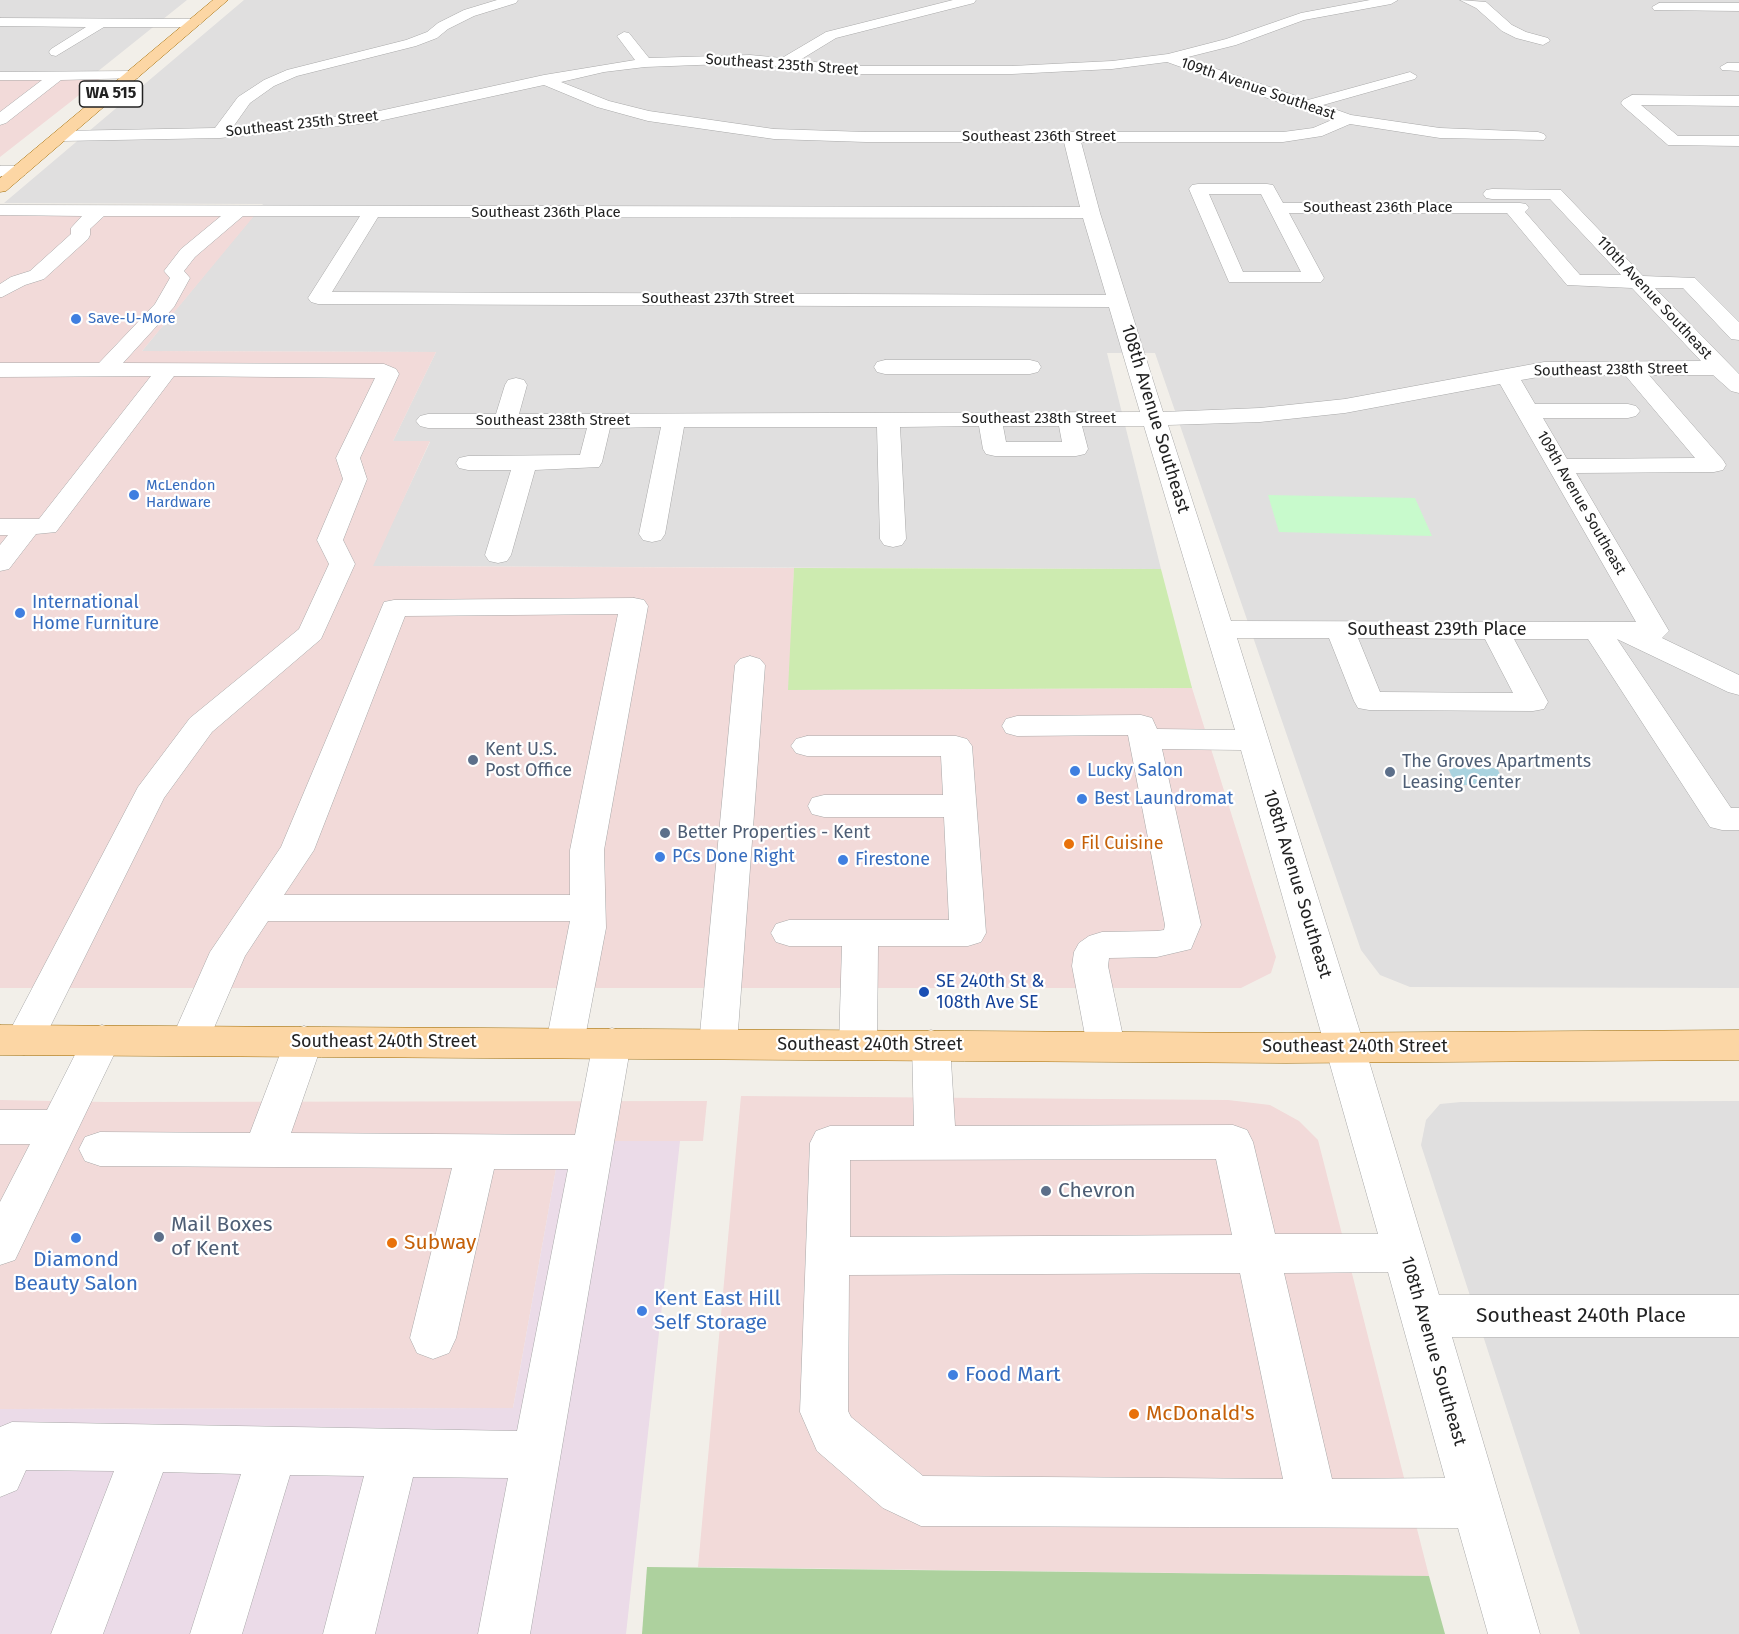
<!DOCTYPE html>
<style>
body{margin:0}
canvas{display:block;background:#f2efe9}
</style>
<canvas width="1739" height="1634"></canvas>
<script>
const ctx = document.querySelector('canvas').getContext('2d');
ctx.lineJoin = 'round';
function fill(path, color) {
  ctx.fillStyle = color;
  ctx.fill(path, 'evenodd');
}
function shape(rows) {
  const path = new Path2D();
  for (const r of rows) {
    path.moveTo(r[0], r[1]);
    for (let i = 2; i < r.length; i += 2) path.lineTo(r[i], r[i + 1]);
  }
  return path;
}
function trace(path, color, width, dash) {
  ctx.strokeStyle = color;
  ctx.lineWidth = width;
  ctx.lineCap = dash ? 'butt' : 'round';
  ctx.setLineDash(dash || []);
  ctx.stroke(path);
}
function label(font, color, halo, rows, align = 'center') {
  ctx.font = font + ' "Fira Sans",sans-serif';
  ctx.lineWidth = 4.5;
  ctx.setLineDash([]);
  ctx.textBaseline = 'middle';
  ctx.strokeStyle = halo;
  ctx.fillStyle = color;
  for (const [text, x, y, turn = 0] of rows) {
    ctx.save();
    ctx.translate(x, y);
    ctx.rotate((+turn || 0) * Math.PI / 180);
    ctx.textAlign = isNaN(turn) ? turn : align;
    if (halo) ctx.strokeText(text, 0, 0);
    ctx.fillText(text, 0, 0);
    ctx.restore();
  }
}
fill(shape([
 [0,0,187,0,97,72,0,72],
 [244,0,1739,0,1739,988,1410,987,1380,975,1361,950,1155,353,1107,353,1161,569,372,566,430,442,393,441,436,352,142,351,263,204,4,203],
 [1739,1101,1739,1634,1580,1634,1421,1145,1426,1120,1440,1104,1461,1102]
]), '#e0dfdf');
fill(shape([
 [0,77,101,78,0,157],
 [0,215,254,216,142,351,436,352,393,441,430,441,373,566,794,568,789,690,1192,688,1276,957,1271,973,1241,988,0,988],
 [741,1096,1228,1100,1270,1105,1299,1121,1318,1140,1429,1576,698,1567],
 [0,1100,107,1102,707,1101,703,1141,561,1141,513,1408,0,1409]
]), '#f2dad9');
fill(shape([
 [561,1141,680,1141,626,1634,0,1634,0,1409,513,1408]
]), '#ebdbe8');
fill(shape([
 [794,568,1161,569,1192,688,788,690]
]), '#cdebb0');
fill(shape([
 [647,1567,1429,1576,1445,1634,642,1634]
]), '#add19e');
fill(shape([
 [1268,495,1415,498,1432,536,1279,532]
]), '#c8facc');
fill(shape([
 [1448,768,1497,768,1505,785,1456,785]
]), '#aad3df');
const minor = shape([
 [497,0,518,0,516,3,474,16,448,29,437,38,416,46,297,76,274,86,250,103,233,127,370,113,544,75,635,60,617,36,624,32,629,33,649,58,750,55,782,58,826,32,953,0,976,0,974,3,836,38,800,60,845,66,1012,66,1112,61,1168,54,1226,39,1301,13,1370,0,1398,0,1391,4,1304,20,1236,45,1184,58,1308,100,1410,72,1417,76,1415,79,1323,105,1351,115,1440,128,1538,132,1544,134,1546,137,1544,140,1440,138,1350,124,1322,136,1283,142,1081,142,1100,213,1163,412,1260,408,1345,399,1544,362,1701,361,1632,288,1567,285,1507,213,1289,213,1324,278,1321,282,1229,282,1189,189,1192,185,1198,184,1267,184,1273,185,1283,203,1520,203,1526,204,1529,208,1525,212,1580,275,1621,275,1550,199,1492,199,1486,198,1483,194,1486,190,1492,189,1561,190,1643,276,1695,278,1739,322,1739,340,1731,339,1683,288,1655,288,1739,374,1739,393,1731,391,1713,375,1649,375,1723,460,1726,465,1723,470,1714,472,1576,473,1669,631,1662,638,1739,675,1739,695,1728,692,1617,639,1731,808,1739,808,1739,830,1722,830,1710,827,1588,639,1514,639,1548,702,1544,709,1533,711,1369,710,1358,708,1354,701,1329,638,1237,638,1365,1048,1439,1295,1739,1295,1739,1337,1452,1337,1540,1634,1488,1634,1458,1528,921,1526,883,1508,817,1451,800,1412,810,1143,816,1131,830,1126,914,1126,912,1045,917,1034,931,1030,945,1034,950,1045,955,1126,1233,1125,1247,1130,1253,1142,1275,1234,1378,1234,1241,750,1162,749,1201,925,1191,949,1157,957,1109,958,1108,966,1125,1046,1120,1057,1106,1061,1092,1057,1087,1046,1072,966,1074,952,1079,943,1089,936,1102,932,1157,931,1164,930,1165,925,1128,735,1017,736,1006,733,1002,726,1006,719,1017,716,1141,715,1152,718,1157,729,1235,730,1144,426,1082,426,1088,449,1085,454,1076,456,995,456,986,454,983,449,979,426,900,427,906,539,902,545,893,547,884,545,880,539,877,427,684,427,665,534,661,540,652,542,643,540,639,534,661,427,610,428,602,462,599,467,535,470,511,555,507,561,498,563,489,561,485,555,511,470,468,470,459,468,456,463,459,458,468,456,580,455,587,428,428,428,420,426,416,421,420,416,428,414,496,414,505,385,508,380,516,378,524,380,527,385,519,414,1140,412,1109,307,318,304,311,302,308,298,360,216,243,216,195,257,184,271,190,278,174,307,123,363,384,364,396,369,399,374,360,458,367,479,343,540,355,564,321,639,212,732,164,798,38,1051,24,1055,10,1051,5,1040,138,787,190,718,299,629,329,564,317,540,343,479,336,458,375,378,174,376,56,532,36,534,9,569,0,571,0,545,8,535,0,535,0,519,39,519,151,376,0,377,0,363,99,363,155,304,170,278,164,271,181,249,221,216,104,216,90,229,90,235,88,239,44,279,25,285,2,297,0,297,0,284,11,277,30,271,71,234,71,228,82,216,0,215,0,205,1080,207,1064,142,866,142,774,139,648,121,597,107,544,85,370,123,220,138,62,141,54,136,62,131,215,128,238,97,264,80,287,70,406,40,427,32,438,23,464,10,497,0],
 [1167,62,1298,109,1334,119,1313,128,1283,132,866,132,774,129,649,111,609,101,561,82,604,72,645,67,750,63,845,74,1012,74,1112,69,1167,62],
 [1209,194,1261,194,1301,272,1243,272,1209,194],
 [378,217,1083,218,1106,295,332,292,378,217],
 [1625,375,1695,458,1567,459,1543,418,1628,418,1636,416,1640,411,1636,406,1628,404,1535,404,1521,380,1544,376,1625,375],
 [1500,384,1636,622,1231,621,1168,425,1260,422,1345,413,1500,384],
 [1003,426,1059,426,1062,442,1006,442,1003,426],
 [1358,638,1485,639,1513,693,1380,692,1358,638],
 [1216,1159,1232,1235,850,1237,850,1160,1216,1159],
 [1388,1272,1445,1478,1332,1479,1284,1273,1388,1272],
 [1240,1273,1283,1479,923,1476,851,1417,848,1411,849,1275,1240,1273],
 [1460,0,1486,2,1512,25,1526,32,1548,38,1550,41,1543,45,1516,38,1502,31,1476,8,1460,0],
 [1659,3,1739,3,1739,11,1654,10,1652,7,1659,3],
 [0,18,195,19,202,23,195,27,104,27,56,56,51,55,49,52,51,49,86,27,0,26,0,18],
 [1727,63,1739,63,1739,71,1722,70,1720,67,1727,63],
 [133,71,138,72,140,75,138,78,61,80,6,123,0,125,0,112,42,80,0,80,0,72,133,71],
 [1632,95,1739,96,1739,106,1641,105,1678,136,1739,136,1739,146,1668,145,1623,106,1621,103,1623,100,1632,95],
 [0,166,19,166,25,167,28,171,25,175,19,176,0,176,0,166],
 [885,360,1030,360,1038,362,1041,367,1038,372,1030,374,885,374,877,372,874,367,877,362,885,360],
 [634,598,644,600,648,606,604,850,606,928,584,1043,579,1054,565,1058,551,1054,546,1043,570,921,268,921,245,956,204,1051,190,1055,176,1051,171,1040,210,952,281,847,384,602,394,600,634,598],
 [618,614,570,850,570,895,284,895,314,850,405,616,618,614],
 [750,656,760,659,765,665,737,1044,732,1055,718,1059,704,1055,699,1044,735,665,740,659,750,656],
 [807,736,956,736,967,739,972,746,986,933,981,942,968,946,878,946,877,1045,872,1056,858,1060,844,1056,839,1045,842,946,789,946,776,942,771,933,776,924,789,920,949,920,944,817,824,817,812,814,808,806,812,798,824,795,943,795,941,756,807,756,796,753,791,746,796,739,807,736],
 [102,1025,116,1029,121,1040,15,1260,0,1265,0,1202,30,1144,0,1144,0,1110,47,1110,88,1029,102,1025],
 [304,1026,318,1030,323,1041,291,1133,575,1135,593,1043,598,1032,612,1028,626,1032,631,1043,530,1634,478,1634,508,1478,413,1477,375,1634,323,1634,364,1476,290,1475,242,1634,190,1634,241,1474,163,1472,103,1634,51,1634,114,1471,26,1470,17,1490,0,1497,0,1427,12,1422,517,1431,568,1169,494,1169,456,1338,449,1353,433,1359,417,1353,410,1338,452,1168,100,1166,85,1161,79,1149,85,1137,100,1132,250,1133,285,1041,290,1030,304,1026]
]);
const major = shape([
 [213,0,228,0,6,191,0,192,0,178,213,0],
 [0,1025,1286,1033,1739,1030,1739,1060,1286,1063,0,1055,0,1025]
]);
trace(minor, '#a9a9a9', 1);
trace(major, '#a06b00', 1);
fill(minor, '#fff');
fill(major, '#fcd6a4');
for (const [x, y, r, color] of [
 [76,319,6,"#3f7fe0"],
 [134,495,6,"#3f7fe0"],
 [20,613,6,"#3f7fe0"],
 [473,760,6,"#5c6f8a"],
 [1075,771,6,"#3f7fe0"],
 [1390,772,6,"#5c6f8a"],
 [1082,799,6,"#3f7fe0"],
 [665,833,6,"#5c6f8a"],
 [1069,844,6,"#e8710a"],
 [660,857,6,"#3f7fe0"],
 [843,860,6,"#3f7fe0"],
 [924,992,6,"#1a4fb4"],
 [1046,1191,6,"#5c6f8a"],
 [159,1237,6,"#5c6f8a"],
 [76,1238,6,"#3f7fe0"],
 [392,1243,6,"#e8710a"],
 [642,1311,6,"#3f7fe0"],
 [953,1375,6,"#3f7fe0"],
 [1134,1414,6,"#e8710a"]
]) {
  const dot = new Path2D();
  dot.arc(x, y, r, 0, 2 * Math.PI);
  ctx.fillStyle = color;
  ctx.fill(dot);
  trace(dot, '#fff', 2);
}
label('15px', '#222', '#fff', [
 ["Southeast 235th Street",782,65,4],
 ["109th Avenue Southeast",1258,89,19],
 ["Southeast 235th Street",302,124,-6],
 ["Southeast 236th Street",1039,137],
 ["Southeast 236th Place",1378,208],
 ["Southeast 236th Place",546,213],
 ["110th Avenue Southeast",1654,298,47],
 ["Southeast 237th Street",718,299],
 ["Southeast 238th Street",1611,370,-1],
 ["Southeast 238th Street",1039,419],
 ["Southeast 238th Street",553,421],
 ["109th Avenue Southeast",1581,503,60]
]);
label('15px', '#366cbe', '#fff', [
 ["Save-U-More",88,319],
 ["McLendon",146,486],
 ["Hardware",146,503]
], 'left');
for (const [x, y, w] of [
 [111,94,63]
]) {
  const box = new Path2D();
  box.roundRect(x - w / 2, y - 13, w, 26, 4.5);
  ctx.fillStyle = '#fff';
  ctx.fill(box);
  trace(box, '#222', 1.5);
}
label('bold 16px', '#222', null, [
 ["WA 515",111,94]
]);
label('18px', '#222', '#fff', [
 ["108th Avenue Southeast",1155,419,73],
 ["Southeast 239th Place",1437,630],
 ["108th Avenue Southeast",1297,884,73],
 ["Southeast 240th Street",384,1042],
 ["Southeast 240th Street",870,1045],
 ["Southeast 240th Street",1355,1047],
 ["108th Avenue Southeast",1433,1351,74]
]);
label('18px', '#366cbe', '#fff', [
 ["International",32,603],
 ["Home Furniture",32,624],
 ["Lucky Salon",1087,771],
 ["Best Laundromat",1094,799],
 ["PCs Done Right",672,857],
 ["Firestone",855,860]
], 'left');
label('18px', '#4e5e75', '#fff', [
 ["Kent U.S.",485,750],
 ["Post Office",485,771],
 ["The Groves Apartments",1402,762],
 ["Leasing Center",1402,783],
 ["Better Properties - Kent",677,833]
], 'left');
label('18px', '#c56008', '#fff', [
 ["Fil Cuisine",1081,844]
], 'left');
label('18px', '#164399', '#fff', [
 ["SE 240th St &",936,982],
 ["108th Ave SE",936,1003]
], 'left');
label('21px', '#4e5e75', '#fff', [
 ["Chevron",1058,1191],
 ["Mail Boxes",171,1225],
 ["of Kent",171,1249]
], 'left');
label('21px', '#c56008', '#fff', [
 ["Subway",404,1243],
 ["McDonald's",1146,1414]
], 'left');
label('21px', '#366cbe', '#fff', [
 ["Diamond",76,1260,"center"],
 ["Beauty Salon",76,1284,"center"],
 ["Kent East Hill",654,1299],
 ["Self Storage",654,1323],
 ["Food Mart",965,1375]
], 'left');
label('21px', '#222', '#fff', [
 ["Southeast 240th Place",1581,1316]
]);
</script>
